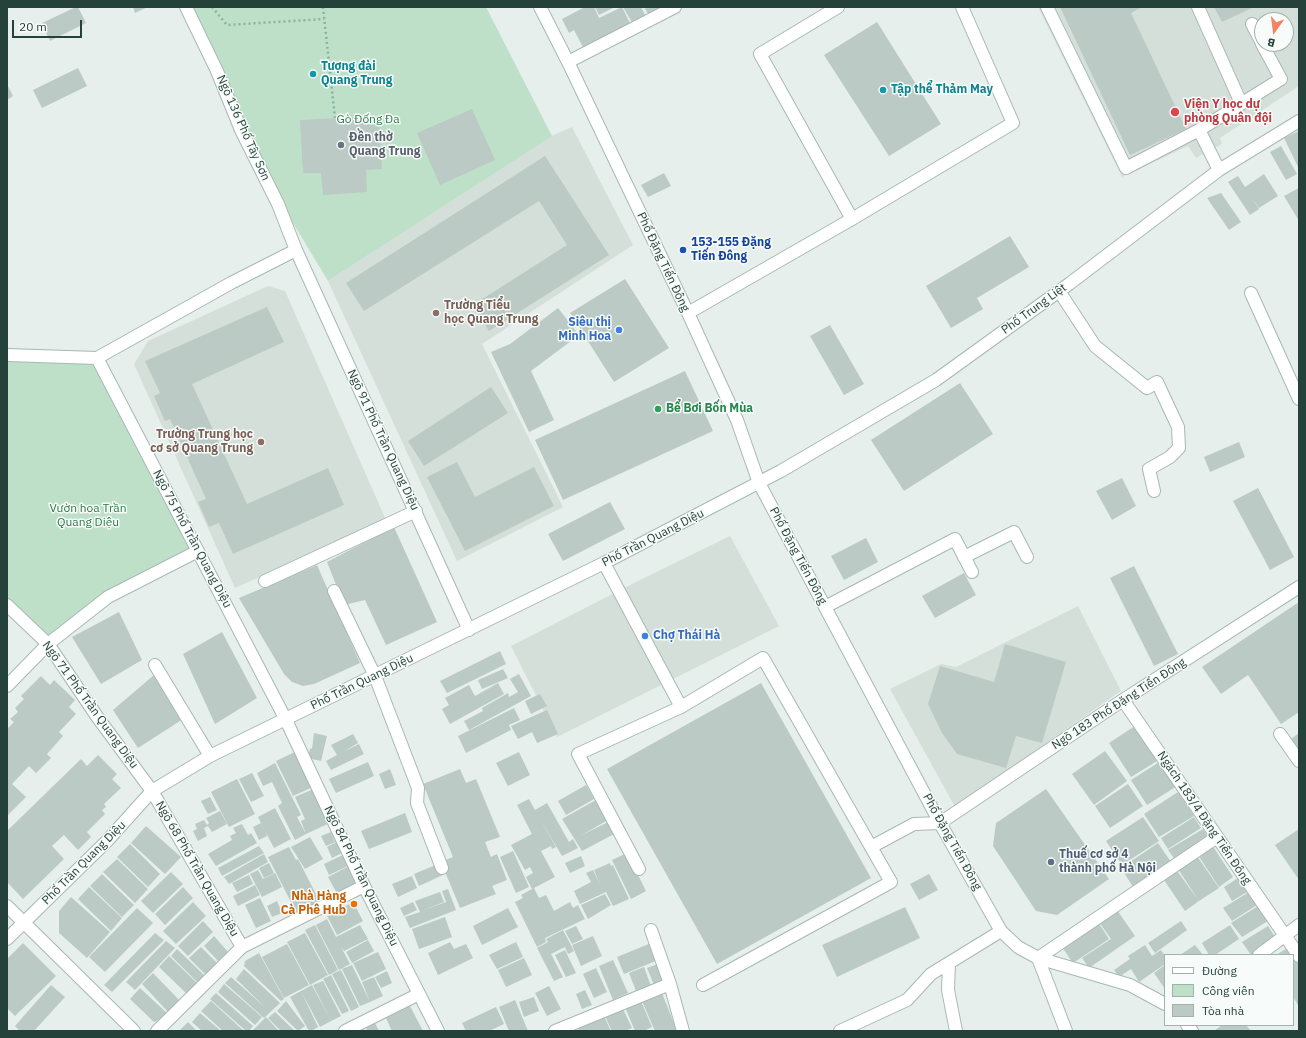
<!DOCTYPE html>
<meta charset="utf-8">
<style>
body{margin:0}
#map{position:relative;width:1306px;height:1038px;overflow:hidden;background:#e6efeb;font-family:"IBM Plex Sans",sans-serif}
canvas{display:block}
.frame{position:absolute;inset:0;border:8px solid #24423a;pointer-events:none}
.legend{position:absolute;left:1164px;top:954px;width:130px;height:72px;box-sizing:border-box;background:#f7fbf9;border:1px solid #a3b1ad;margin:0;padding:5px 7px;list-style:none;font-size:12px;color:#24423a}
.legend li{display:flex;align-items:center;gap:8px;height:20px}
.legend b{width:20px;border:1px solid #a3b1ad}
.north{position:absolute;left:1254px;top:12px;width:40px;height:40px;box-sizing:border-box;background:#f7fbf9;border:1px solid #a3b1ad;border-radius:50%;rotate:194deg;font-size:11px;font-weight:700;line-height:16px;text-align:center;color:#24423a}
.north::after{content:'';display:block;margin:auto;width:14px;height:18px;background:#f4845f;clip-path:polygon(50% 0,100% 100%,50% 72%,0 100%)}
.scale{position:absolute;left:12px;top:20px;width:70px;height:18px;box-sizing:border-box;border:2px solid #24423a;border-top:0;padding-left:5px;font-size:12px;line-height:14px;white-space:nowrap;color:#24423a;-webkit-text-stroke:3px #f7fbf9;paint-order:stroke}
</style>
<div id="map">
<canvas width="1306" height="1038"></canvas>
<div class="frame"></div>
<ul class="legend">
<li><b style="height:5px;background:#fff"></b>Đường</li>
<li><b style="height:11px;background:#bfe0c8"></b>Công viên</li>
<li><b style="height:11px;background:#bbcac4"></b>Tòa nhà</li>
</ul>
<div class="north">B</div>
<div class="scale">20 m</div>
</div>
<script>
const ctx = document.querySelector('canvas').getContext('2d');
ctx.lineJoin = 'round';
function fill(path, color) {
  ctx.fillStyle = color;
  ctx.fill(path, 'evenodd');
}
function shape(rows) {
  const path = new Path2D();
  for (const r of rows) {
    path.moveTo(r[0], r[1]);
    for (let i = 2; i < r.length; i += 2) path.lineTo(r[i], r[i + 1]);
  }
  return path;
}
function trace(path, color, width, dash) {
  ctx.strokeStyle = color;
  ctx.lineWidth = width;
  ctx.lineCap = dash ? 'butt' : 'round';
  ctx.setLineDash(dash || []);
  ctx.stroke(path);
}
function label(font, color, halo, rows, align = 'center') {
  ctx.font = font + ' "IBM Plex Sans",sans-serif';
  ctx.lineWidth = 3;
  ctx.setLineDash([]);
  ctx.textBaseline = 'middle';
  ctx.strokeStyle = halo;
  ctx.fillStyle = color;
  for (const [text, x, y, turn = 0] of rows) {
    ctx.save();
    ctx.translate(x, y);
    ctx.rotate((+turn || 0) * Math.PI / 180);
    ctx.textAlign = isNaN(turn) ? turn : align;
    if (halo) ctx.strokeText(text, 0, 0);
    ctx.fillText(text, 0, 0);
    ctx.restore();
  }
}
fill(shape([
 [1038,7,1299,7,1299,86,1220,138,1222,144,1196,158,1188,146,1122,177],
 [1262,20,1286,20,1286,44,1262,44],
 [572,127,633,245,482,344,563,507,457,561,328,281,551,136],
 [268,286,285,291,386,520,235,588,134,364,148,341],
 [730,536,779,626,557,737,511,646,634,583],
 [1078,606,1121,691,955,807,890,689,941,664,956,667]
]), '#d4dfda');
fill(shape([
 [188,7,486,7,552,136,328,281,284,208],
 [7,355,97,358,198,551,108,597,48,644,7,605]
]), '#bfe0c8');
fill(shape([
 [76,7,78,7,86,23,50,41,42,23],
 [133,7,148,7,135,13],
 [585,7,594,7,599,18,622,7,632,27,585,51,574,30,569,33,562,19],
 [595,7,615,7,599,15],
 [623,7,641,7,647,19,634,26],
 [644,7,670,7,650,17],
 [1060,7,1142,7,1131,13,1186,129,1130,155],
 [1214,7,1254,7,1222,22],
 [877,22,941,124,889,156,824,55],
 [78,68,87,86,42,108,33,90],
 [7,84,13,96,7,100],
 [472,109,495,160,440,185,417,133],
 [379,116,382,169,366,170,367,192,323,195,321,173,303,173,300,120],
 [1299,131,1299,169,1284,138],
 [1281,146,1297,174,1286,180,1270,152],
 [545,156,609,255,489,331,473,305,567,245,539,201,364,311,346,283],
 [664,173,671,186,648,197,641,185],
 [1264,174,1278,196,1259,208,1252,198,1259,209,1250,215,1228,182,1238,176,1245,187],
 [1299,188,1299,221,1284,196],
 [1221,193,1241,222,1229,230,1207,198],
 [1010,236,1029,267,977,298,983,309,951,328,926,286],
 [625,279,669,348,614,382,570,313],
 [267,307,284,342,192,384,247,504,328,468,344,505,233,554,219,523,209,527,198,502,206,499,170,419,165,421,154,396,160,393,145,361],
 [558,308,579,335,531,371,554,420,529,432,491,352,510,344],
 [830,325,864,384,844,395,810,336],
 [685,371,713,431,563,500,535,440],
 [960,383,993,434,904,491,871,440],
 [491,387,508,413,424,466,408,441],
 [1239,442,1245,457,1210,472,1204,457],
 [457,462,475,497,534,467,554,506,465,551,427,477],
 [1122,478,1136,506,1112,520,1096,491],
 [1258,488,1294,557,1270,570,1233,501],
 [610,502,625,529,563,561,548,534],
 [394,527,437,622,386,645,365,600,344,605,327,562],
 [866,538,878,562,844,580,831,556],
 [317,565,360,663,314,684,303,686,292,682,284,674,239,598],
 [1134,566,1178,654,1154,666,1110,578],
 [964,573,976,595,935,618,922,596],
 [1299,602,1299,712,1281,724,1248,675,1221,694,1202,667],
 [119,612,142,660,101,684,72,637],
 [222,632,257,698,215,724,183,654],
 [1005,644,1066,662,1042,743,1016,736,1006,768,957,754,942,733,928,704,940,666,994,682],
 [500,651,506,664,447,693,440,681],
 [503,669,508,678,482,689,478,680],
 [519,674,531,696,469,730,464,721,483,711,482,708,508,693,509,697,518,692,510,679],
 [154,675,183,719,138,748,113,710],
 [41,676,50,685,54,680,75,700,69,707,76,714,59,732,63,736,47,754,51,758,36,773,29,766,12,784,26,797,7,816,7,729,14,722,10,719,18,712,15,708,24,699,21,696],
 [498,683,504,694,450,724,442,709,449,705,445,698,469,685,475,696],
 [761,683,871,878,717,964,607,769],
 [540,694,547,706,531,714,525,701],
 [514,708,520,720,509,725,511,730,466,753,458,736],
 [547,710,558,734,537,743,532,732,518,739,511,726],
 [1135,726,1157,761,1131,777,1109,743],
 [314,733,327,736,321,761,308,758,310,748,312,749],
 [1299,733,1299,749,1291,739],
 [353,734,358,743,343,752,359,744,364,754,331,770,326,761,337,755,331,745],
 [299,750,315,786,293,796,276,761],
 [1105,751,1127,781,1094,805,1072,774],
 [519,752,530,775,508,786,496,763],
 [98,755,117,774,112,779,121,788,104,804,106,807,102,810,105,814,87,832,91,837,78,850,64,835,52,846,64,859,23,899,7,882,7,831,81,759,87,766],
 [1161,761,1177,786,1147,805,1131,780],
 [368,762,374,776,336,793,329,779],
 [275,763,301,815,297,817,306,834,295,840,278,806,282,803,272,782,263,786,257,773],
 [390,769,396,785,385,789,379,774],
 [460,769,466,783,476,779,500,837,485,842,491,857,497,854,507,880,492,886,496,894,460,908,441,862,453,857,423,784],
 [252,773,264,796,251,802,239,779],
 [237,779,255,814,229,827,211,792],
 [1128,784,1143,806,1110,828,1095,806],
 [586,785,594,799,566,815,558,801],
 [316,788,332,822,306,834,301,821,305,819,295,797],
 [1046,789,1109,879,1057,915,1036,911,993,846,996,823],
 [1178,792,1194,816,1159,837,1144,814],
 [210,797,217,810,208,814,201,801],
 [529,799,535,810,547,803,569,842,573,839,578,848,562,856,540,819,556,847,552,849,551,846,541,851,555,877,534,888,539,898,546,895,554,911,570,902,573,908,578,905,585,919,545,938,546,942,537,947,515,902,523,898,521,895,532,889,526,877,533,873,530,867,525,870,511,845,532,834,517,805],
 [596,800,608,820,580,836,610,821,616,833,582,851,562,819],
 [275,808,291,839,274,848,265,831,267,836,259,840,253,827,261,823,258,817],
 [220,811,227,824,212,832,208,826,204,828,207,836,198,841,193,831,197,829,195,824,204,820,207,825,209,823,206,818],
 [405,813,412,832,369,849,361,831],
 [1143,817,1159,841,1122,865,1106,841],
 [1194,817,1201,828,1168,849,1161,838],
 [242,824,248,835,251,833,257,843,216,866,208,854,232,840,230,836,236,833,233,828],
 [146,826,181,857,165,874,131,843],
 [1203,829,1210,840,1176,861,1168,850],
 [1299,829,1299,880,1275,845],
 [331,832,335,842,326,846,321,836],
 [310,837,323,859,305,869,291,847],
 [340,840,346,851,332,858,327,847],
 [1158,843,1173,865,1135,890,1121,868],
 [130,844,160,874,148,887,117,857],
 [1212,845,1233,877,1219,887,1198,855],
 [259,846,264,853,222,876,218,868],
 [289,847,296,860,298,859,320,902,297,914,268,857],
 [513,851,529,887,516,893,500,857],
 [627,853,646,891,631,899,612,860],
 [264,854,268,862,229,884,224,877],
 [345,854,350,865,329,875,324,864],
 [581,856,585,866,570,873,565,863],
 [1197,856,1219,888,1199,901,1178,869],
 [117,859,148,889,135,903,103,872],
 [269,863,274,873,264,878,259,868],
 [610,863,611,866,613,865,629,899,613,906,606,892,580,904,574,891,591,882,586,873,593,870,600,884,594,870],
 [438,864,443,875,419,886,414,874],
 [349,866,360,886,339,897,328,877],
 [1175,868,1199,901,1185,911,1162,877],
 [258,870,263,879,275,873,282,887,262,897,250,874],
 [171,872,183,884,153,913,141,901],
 [102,874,134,905,122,917,90,886],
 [929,874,938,890,919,900,910,884],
 [249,875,253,884,237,892,232,883],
 [412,876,417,888,398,897,392,884],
 [1238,878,1247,892,1232,901,1224,887],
 [255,885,260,895,238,906,233,896],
 [89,887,122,918,111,931,78,899],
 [183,887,193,898,165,925,155,914],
 [448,889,456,910,410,928,405,917,420,912,415,901,440,892,444,902,421,911,446,902,442,891],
 [1249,892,1257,905,1232,921,1223,908],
 [605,894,611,905,588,919,581,905],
 [71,897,110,932,87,958,59,933,59,911],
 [260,898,271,921,256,928,245,905],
 [277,901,282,913,272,917,267,906],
 [193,902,206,916,176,944,163,931],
 [353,902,363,921,337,935,327,916],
 [413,902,417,910,404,916,400,908],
 [1258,906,1268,921,1242,937,1231,923],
 [905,907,920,938,837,977,822,945],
 [137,908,153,923,105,972,89,957],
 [508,908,518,927,482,945,473,926],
 [1117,910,1135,936,1089,968,1082,958,1111,939,1099,922],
 [445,917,452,937,419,949,412,929],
 [327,919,336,937,360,925,368,939,344,951,341,947,350,964,339,970,316,925],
 [203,921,213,932,188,956,178,946],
 [1181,921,1187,930,1155,953,1148,943],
 [1098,922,1109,939,1073,963,1062,947],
 [315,925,338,970,329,975,305,930],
 [1230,925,1239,939,1215,955,1209,955,1202,943],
 [576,926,583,939,572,944,565,931],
 [1268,926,1277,940,1251,955,1242,942],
 [563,930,574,951,568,954,565,947,551,954,563,977,554,981,537,948,548,942,546,939],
 [155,933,164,940,112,992,104,985],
 [305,933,328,975,310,985,287,942],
 [214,936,228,952,218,961,204,946],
 [593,936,602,956,581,966,572,945],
 [368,940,374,951,352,963,346,952],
 [166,941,175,948,135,990,126,982],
 [450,942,454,949,466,944,473,958,438,975,428,953],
 [516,942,523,957,497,969,489,955],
 [23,943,56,976,15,1016,7,1008,7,959],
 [651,943,658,960,624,974,617,957],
 [287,944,309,985,284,998,262,957],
 [1145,945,1152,956,1161,950,1165,956,1165,964,1139,982,1131,969,1119,977,1114,970,1130,959,1128,956],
 [1195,945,1203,955,1180,955],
 [201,947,218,964,206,975,189,958],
 [1289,947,1299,962,1298,1005,1293,997,1293,955,1276,955],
 [177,949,205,976,198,983,171,956],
 [565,950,576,973,566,977,555,955],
 [378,952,386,969,362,981,353,963],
 [259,953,284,999,281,1001,244,966,245,961],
 [169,956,198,984,187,994,159,967],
 [524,958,532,975,506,987,498,970],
 [613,960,628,993,613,1000,599,966],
 [661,963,668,980,654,985,647,968],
 [352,965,370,1002,360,1006,342,969],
 [1165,965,1165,989,1154,973],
 [644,967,651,986,636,991,629,973],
 [596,968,607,992,594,998,583,974],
 [244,969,280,1003,264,1018,225,983,231,977,267,1009,236,979],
 [341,970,359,1007,351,1011,332,974],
 [387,971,392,983,381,988,375,977],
 [153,973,182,1003,170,1014,142,984],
 [331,975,349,1011,342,1014,323,979],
 [374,977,383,996,370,1002,362,982],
 [323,981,341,1016,331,1021,313,985],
 [224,984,262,1017,255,1025,218,992],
 [51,985,65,997,34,1031,20,1031,15,1026],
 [312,985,331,1021,320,1027,301,991],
 [549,986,561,1009,547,1016,535,993],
 [140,988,169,1015,154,1022,130,999],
 [585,990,592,1005,582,1009,576,994],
 [301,991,318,1027,311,1031,309,1031,290,997],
 [216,993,253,1026,249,1031,246,1031,210,999],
 [662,993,677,1031,655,1031,642,1001],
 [534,997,539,1011,524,1017,519,1002],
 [515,1000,528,1031,509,1031,499,1007],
 [211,1001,244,1031,223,1031,201,1011],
 [286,1001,305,1026,298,1031,277,1011],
 [641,1001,652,1027,644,1031,635,1031,625,1007],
 [410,1006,423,1031,392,1031,386,1018],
 [496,1007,504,1024,489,1031,466,1031,462,1023],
 [622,1007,632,1028,625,1031,612,1031,605,1016],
 [275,1012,295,1031,281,1031,268,1018],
 [200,1013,221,1031,202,1031,192,1022],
 [604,1016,611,1031,579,1031,578,1028],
 [266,1017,279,1031,252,1031],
 [188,1022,197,1031,179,1031],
 [375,1023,379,1031,367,1031,366,1027],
 [1222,1025,1246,1025,1251,1031,1214,1031]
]), '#bbcac4');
const minor = shape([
 [186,7,217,71,241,130,278,204,296,250,469,630],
 [540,7,568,62,688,313,737,420,759,483,940,823,1001,931,1018,947,1038,958,1130,985,1165,1004],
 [838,7,760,54,852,219],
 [1047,7,1126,168,1199,130,1281,79,1262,44],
 [1198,7,1241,103],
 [1252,24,1262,43],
 [568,62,675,7],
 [1199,130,1219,170],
 [1059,291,1095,346,1147,388,1157,382,1178,427,1179,448,1170,457,1149,469,1154,491],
 [1251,293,1299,399],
 [688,313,852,219,1013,123,962,7],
 [7,355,97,358,231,283,296,250],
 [97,358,286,720,364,886,438,1031],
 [964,557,1014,532,1027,557],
 [604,563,681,707],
 [265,581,416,511],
 [334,591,375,676,418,788,417,803,442,868],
 [7,605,48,644,98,718,152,791,242,947],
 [825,607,955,539,972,572],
 [155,665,210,756],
 [7,686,48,644,108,597,198,551],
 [1123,700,1299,956],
 [1280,734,1299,761],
 [639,869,578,754,681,707,763,658,871,847,914,824,940,823,1123,700,1299,587],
 [7,906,134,1031],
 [651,930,670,984,683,1031],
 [7,939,107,841,152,791,210,756,604,563,781,471,936,380,1069,284,1219,170,1299,121],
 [1259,955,1299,925],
 [949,963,948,990,956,1031],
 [703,985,891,882,871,847],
 [1187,1025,1192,1031],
 [157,1031,242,947,364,886],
 [345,1031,419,994],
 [555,1031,670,984],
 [840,1031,907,1000,931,974,1001,931],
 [1066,1031,1038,958,1217,837]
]);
trace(minor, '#a8b8b2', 14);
trace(shape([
 [212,7,227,25,324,19],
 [323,7,335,118]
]), '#86b3a5', 2.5, [2, 3]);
trace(minor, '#fff', 12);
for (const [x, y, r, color] of [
 [313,74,4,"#0f9aa8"],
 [883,90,4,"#0f9aa8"],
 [1175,112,5,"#e0444e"],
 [341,145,4,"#6b7280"],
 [683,250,4,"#1a4fb4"],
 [436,313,4,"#8d6e63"],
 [619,330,4,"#3f7fe0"],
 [658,409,4,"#2e9e5b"],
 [261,442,4,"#8d6e63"],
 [645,636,4,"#3f7fe0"],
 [1051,862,4,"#5c6f8a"],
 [354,904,4,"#e8710a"]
]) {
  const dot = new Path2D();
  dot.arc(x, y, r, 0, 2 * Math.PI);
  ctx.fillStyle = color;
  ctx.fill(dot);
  trace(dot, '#f7fbf9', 1.5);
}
label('bold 12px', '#0d838f', '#f7fbf9', [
 ["Tượng đài",321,67],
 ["Quang Trung",321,81],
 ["Tập thể Thảm May",891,90]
], 'left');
label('bold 12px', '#be3a42', '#f7fbf9', [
 ["Viện Y học dự",1184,105],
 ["phòng Quân đội",1184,119]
], 'left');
label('12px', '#2d7a4b', '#f7fbf9', [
 ["Gò Đống Đa",368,120],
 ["Vườn hoa Trần",88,509],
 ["Quang Diệu",88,523]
]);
label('12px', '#24423a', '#f7fbf9', [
 ["Ngõ 136 Phố Tây Sơn",243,128,66],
 ["Phố Đặng Tiến Đông",663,262,65],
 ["Phố Trung Liệt",1034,309,-36],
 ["Ngõ 91 Phố Trần Quang Diệu",383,440,65],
 ["Phố Trần Quang Diệu",653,538,-27],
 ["Ngõ 75 Phố Trần Quang Diệu",192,539,62],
 ["Phố Đặng Tiến Đông",798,556,62],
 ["Phố Trần Quang Diệu",362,682,-26],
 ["Ngõ 183 Phố Đặng Tiến Đông",1119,704,-33],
 ["Ngõ 71 Phố Trần Quang Diệu",90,705,54],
 ["Ngách 183/4 Đặng Tiến Đông",1204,818,56],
 ["Phố Đặng Tiến Đông",952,842,61],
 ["Phố Trần Quang Diệu",84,863,-45],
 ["Ngõ 68 Phố Trần Quang Diệu",197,869,60],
 ["Ngõ 84 Phố Trần Quang Diệu",361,876,64]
]);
label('bold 12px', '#5b616d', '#f7fbf9', [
 ["Đền thờ",349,138],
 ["Quang Trung",349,152]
], 'left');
label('bold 12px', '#164399', '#f7fbf9', [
 ["153-155 Đặng",691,243],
 ["Tiến Đông",691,257]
], 'left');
label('bold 12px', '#785e54', '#f7fbf9', [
 ["Trường Tiểu",444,306],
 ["học Quang Trung",444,320],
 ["Trường Trung học",253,435,"right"],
 ["cơ sở Quang Trung",253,449,"right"]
], 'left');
label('bold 12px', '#366cbe', '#f7fbf9', [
 ["Siêu thị",611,323],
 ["Minh Hoa",611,337],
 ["Chợ Thái Hà",653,636,"left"]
], 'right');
label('bold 12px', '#27864d', '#f7fbf9', [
 ["Bể Bơi Bốn Mùa",666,409]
], 'left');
label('bold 12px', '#4e5e75', '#f7fbf9', [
 ["Thuế cơ sở 4",1059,855],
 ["thành phố Hà Nội",1059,869]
], 'left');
label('bold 12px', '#c56008', '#f7fbf9', [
 ["Nhà Hàng",346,897],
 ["Cà Phê Hub",346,911]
], 'right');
</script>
